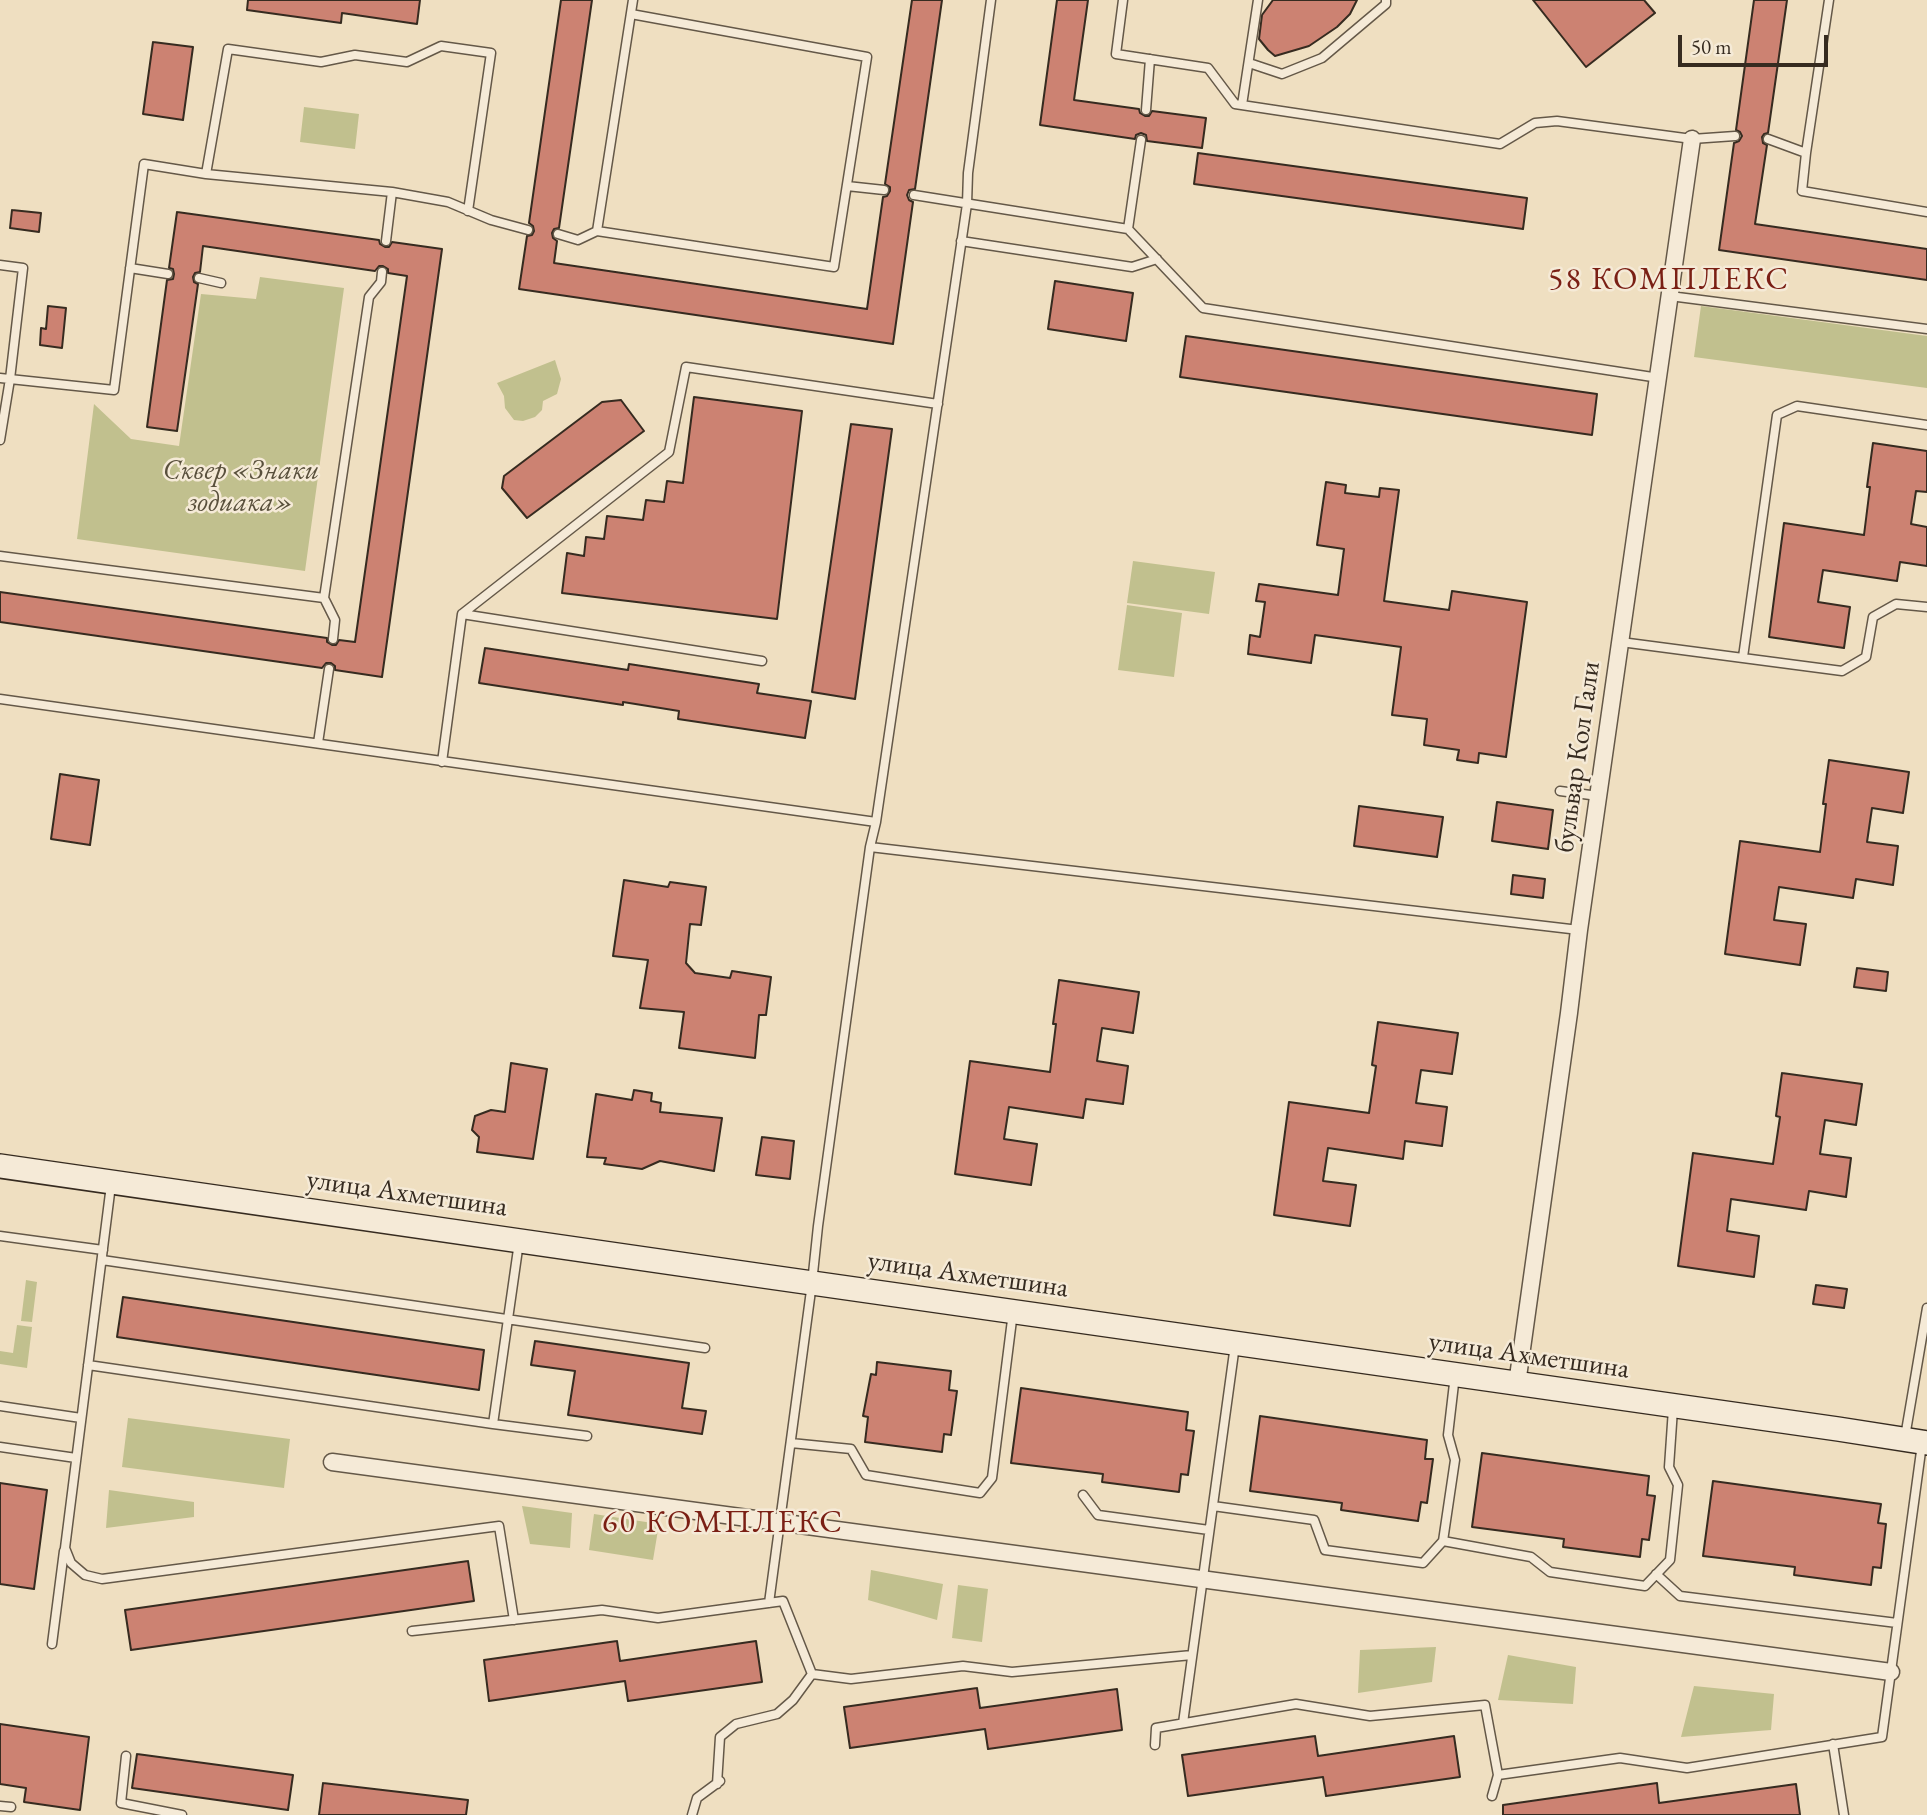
<!DOCTYPE html>
<meta charset="utf-8">
<style>
body{margin:0}
#map{position:relative;width:1927px;height:1815px;overflow:hidden;background:#efdfc1;font-family:"EB Garamond",serif}
canvas{display:block}
.scale{position:absolute;left:1678px;top:35px;width:150px;height:32px;box-sizing:border-box;border:4px solid #362b20;border-top:0;padding-left:9px;font-size:21px;line-height:24px;white-space:nowrap;color:#362b20;-webkit-text-stroke:5px #f5ead7;paint-order:stroke}
</style>
<div id="map">
<canvas width="1927" height="1815"></canvas>
<div class="scale">50 m</div>
</div>
<script>
const ctx = document.querySelector('canvas').getContext('2d');
ctx.lineJoin = 'round';
function fill(path, color) {
  ctx.fillStyle = color;
  ctx.fill(path, 'evenodd');
}
function shape(rows) {
  const path = new Path2D();
  for (const r of rows) {
    path.moveTo(r[0], r[1]);
    for (let i = 2; i < r.length; i += 2) path.lineTo(r[i], r[i + 1]);
  }
  return path;
}
function trace(path, color, width, dash) {
  ctx.strokeStyle = color;
  ctx.lineWidth = width;
  ctx.lineCap = dash ? 'butt' : 'round';
  ctx.setLineDash(dash || []);
  ctx.stroke(path);
}
function label(font, color, halo, rows, align = 'center') {
  ctx.font = font + ' "EB Garamond",serif';
  ctx.lineWidth = 5;
  ctx.setLineDash([]);
  ctx.textBaseline = 'middle';
  ctx.strokeStyle = halo;
  ctx.fillStyle = color;
  for (const [text, x, y, turn = 0] of rows) {
    ctx.save();
    ctx.translate(x, y);
    ctx.rotate((+turn || 0) * Math.PI / 180);
    ctx.textAlign = isNaN(turn) ? turn : align;
    if (halo) ctx.strokeText(text, 0, 0);
    ctx.fillText(text, 0, 0);
    ctx.restore();
  }
}
fill(shape([
 [304,107,359,114,355,149,300,142],
 [260,277,344,288,305,571,77,539,94,404,131,439,179,446,201,294,256,299],
 [1701,306,1927,336,1927,388,1694,357],
 [555,360,561,379,557,394,543,401,542,410,535,417,523,421,514,420,505,408,504,396,497,383],
 [1133,561,1215,572,1209,614,1127,603],
 [1127,605,1182,613,1174,677,1118,670],
 [26,1280,37,1282,32,1322,21,1321],
 [17,1325,32,1327,27,1368,0,1364,0,1351,13,1353],
 [128,1418,290,1439,284,1488,122,1467],
 [109,1490,194,1502,194,1517,106,1528],
 [522,1506,572,1513,570,1548,530,1544],
 [594,1514,659,1524,653,1560,589,1550],
 [871,1570,943,1584,937,1620,868,1600],
 [958,1585,988,1589,982,1642,952,1638],
 [1436,1647,1432,1682,1358,1693,1360,1650],
 [1508,1655,1576,1667,1573,1704,1498,1700],
 [1694,1686,1774,1694,1771,1730,1681,1737]
]), '#c1c08e');
const building = shape([
 [248,0,420,0,417,24,342,13,341,23,247,10,248,0],
 [561,0,592,0,559,228,554,229,552,233,553,238,557,241,554,263,867,309,883,197,887,196,890,191,890,187,885,184,912,0,942,0,915,189,909,190,907,195,909,200,913,202,893,344,519,289,527,236,532,235,534,231,533,226,529,223,561,0],
 [1057,0,1088,0,1074,100,1139,109,1140,113,1145,116,1149,116,1152,111,1206,118,1202,148,1147,141,1146,135,1141,133,1136,135,1135,139,1040,125,1057,0],
 [1273,0,1357,0,1350,14,1337,27,1309,46,1275,56,1268,50,1259,39,1262,15,1273,0],
 [1533,0,1644,0,1655,13,1586,67,1533,0],
 [1754,0,1787,0,1768,133,1764,134,1762,137,1763,143,1767,145,1755,224,1927,249,1927,280,1719,250,1734,143,1739,141,1742,136,1740,132,1736,130,1754,0],
 [153,42,193,47,183,120,143,114,153,42],
 [1198,153,1527,198,1523,229,1194,184,1198,153],
 [12,210,41,213,39,232,10,228,12,210],
 [177,212,379,240,380,244,385,247,389,247,392,242,442,249,382,677,335,670,335,666,331,663,326,663,322,668,0,622,0,592,327,638,327,642,332,645,336,645,339,640,355,642,407,276,388,273,388,269,383,266,379,266,375,271,203,246,200,272,195,273,193,277,194,282,198,284,177,431,147,427,167,280,173,279,174,274,173,269,169,268,177,212],
 [1055,281,1133,293,1126,341,1048,329,1055,281],
 [48,306,66,308,62,348,40,345,41,328,46,329,48,306],
 [1186,336,1597,394,1592,435,1180,377,1186,336],
 [694,397,802,411,777,619,562,593,567,553,584,556,586,537,604,539,607,516,643,520,646,500,664,502,667,481,683,483,694,397],
 [621,400,644,431,527,518,502,488,504,476,602,402,621,400],
 [851,424,892,429,855,699,812,692,851,424],
 [1873,443,1927,451,1927,492,1916,491,1911,524,1927,527,1927,566,1900,562,1897,581,1823,570,1818,602,1850,607,1844,648,1769,637,1784,523,1864,535,1870,487,1867,487,1873,443],
 [1326,482,1346,485,1345,493,1379,497,1380,488,1399,490,1384,601,1449,610,1452,591,1527,602,1506,757,1479,753,1478,763,1457,760,1459,750,1424,745,1427,719,1392,715,1401,647,1315,635,1311,663,1248,654,1250,635,1260,637,1265,602,1256,601,1259,584,1338,595,1344,549,1317,545,1326,482],
 [485,648,628,670,629,664,759,684,757,693,811,701,805,738,678,719,679,711,623,702,623,705,479,683,485,648],
 [1829,760,1909,772,1903,813,1872,808,1867,842,1898,846,1893,885,1856,879,1853,898,1779,887,1774,920,1806,924,1800,965,1725,954,1740,841,1820,852,1826,804,1823,804,1829,760],
 [60,774,99,780,90,845,51,839,60,774],
 [1497,802,1553,810,1548,849,1492,841,1497,802],
 [1359,806,1443,817,1437,857,1354,846,1359,806],
 [1513,875,1545,879,1543,898,1511,894,1513,875],
 [624,880,668,887,670,882,706,887,701,925,690,924,686,963,695,973,730,978,732,971,771,977,766,1015,759,1015,755,1058,679,1048,684,1012,640,1008,648,960,613,956,624,880],
 [1857,968,1888,972,1886,991,1854,987,1857,968],
 [1059,980,1139,992,1133,1033,1102,1028,1097,1061,1128,1066,1123,1104,1086,1099,1083,1118,1009,1107,1004,1139,1037,1144,1031,1185,955,1174,970,1061,1050,1072,1056,1024,1053,1024,1059,980],
 [1378,1022,1458,1033,1452,1074,1421,1070,1416,1103,1447,1107,1442,1146,1405,1141,1403,1159,1328,1148,1323,1181,1356,1185,1350,1226,1274,1215,1289,1102,1369,1113,1376,1066,1372,1065,1378,1022],
 [511,1063,547,1069,533,1159,477,1152,479,1137,472,1130,475,1116,491,1110,505,1112,511,1063],
 [1782,1073,1862,1084,1856,1125,1825,1120,1820,1154,1851,1158,1846,1197,1809,1191,1806,1210,1731,1199,1727,1231,1759,1236,1754,1277,1678,1266,1693,1153,1773,1164,1780,1117,1776,1116,1782,1073],
 [634,1090,652,1093,651,1101,661,1103,660,1112,722,1118,714,1171,660,1161,642,1169,604,1164,606,1158,587,1157,596,1094,632,1100,634,1090],
 [762,1137,794,1141,790,1179,756,1175,762,1137],
 [1816,1285,1847,1289,1844,1308,1813,1304,1816,1285],
 [123,1297,484,1350,479,1390,117,1337,123,1297],
 [535,1341,689,1363,682,1408,706,1411,702,1434,568,1415,575,1371,531,1365,535,1341],
 [877,1362,951,1371,949,1390,957,1391,951,1435,944,1434,942,1452,865,1442,868,1417,863,1416,871,1374,876,1375,877,1362],
 [1021,1388,1188,1412,1186,1430,1194,1431,1188,1475,1181,1474,1179,1492,1102,1482,1103,1474,1011,1463,1021,1388],
 [1260,1416,1427,1440,1425,1459,1433,1459,1427,1503,1421,1502,1418,1521,1341,1510,1342,1503,1250,1491,1260,1416],
 [1482,1453,1649,1476,1647,1495,1655,1496,1649,1540,1642,1539,1640,1557,1563,1547,1564,1539,1472,1527,1482,1453],
 [1713,1481,1881,1504,1878,1523,1886,1524,1881,1568,1873,1567,1871,1585,1794,1575,1795,1567,1703,1556,1713,1481],
 [0,1483,47,1490,34,1589,0,1584,0,1483],
 [468,1561,474,1601,131,1650,125,1610,468,1561],
 [617,1641,620,1661,756,1641,762,1682,628,1701,625,1681,489,1701,484,1660,617,1641],
 [977,1688,980,1708,1117,1689,1122,1730,988,1749,985,1729,850,1748,844,1707,977,1688],
 [0,1724,89,1737,80,1810,24,1802,26,1788,0,1784,0,1724],
 [1315,1736,1318,1756,1454,1736,1460,1777,1326,1796,1323,1777,1188,1796,1182,1755,1315,1736],
 [137,1754,293,1775,288,1810,132,1788,137,1754],
 [323,1783,468,1800,466,1815,319,1815,323,1783],
 [1657,1783,1659,1803,1796,1784,1800,1815,1503,1815,1503,1805,1657,1783]
]);
fill(building, '#cc8272');
trace(building, '#362b20', 2);
const lane = shape([
 [1123,0,1116,54,1208,68,1235,104,1500,144,1535,123,1557,121,1692,139,1735,136],
 [1829,0,1806,153,1802,191,1927,212],
 [1249,63,1282,74,1322,58,1386,4,1386,0],
 [1242,105,1258,0],
 [1146,110,1150,59],
 [1768,139,1806,153],
 [206,174,228,49,321,62,355,55,407,62,441,46,491,53,468,211],
 [847,186,884,190],
 [914,195,1128,229,1203,308,1659,378],
 [1128,229,1141,140],
 [597,231,633,0],
 [558,234,578,240,597,231,834,267,867,57,631,14],
 [386,241,392,192],
 [961,241,1132,267,1157,259],
 [0,265,23,268,10,379,0,440],
 [130,268,168,274],
 [199,278,221,283],
 [1670,296,1927,329],
 [0,378,114,390,144,164,206,174,392,192,448,202,491,220,528,230],
 [0,556,324,598,369,297,381,282,382,272],
 [324,598,335,620,333,639],
 [462,614,762,661],
 [1621,642,1842,671,1866,657,1873,617,1896,604,1927,607],
 [1743,657,1777,415,1797,406,1927,425],
 [0,699,876,822],
 [318,743,329,669],
 [442,762,462,614,669,452,686,367,938,404],
 [1560,791,1598,796],
 [870,847,1579,930],
 [111,1185,65,1548,71,1563,85,1575,102,1579,499,1526,514,1620],
 [0,1236,103,1250],
 [102,1260,705,1348],
 [88,1365,493,1424,519,1242],
 [0,1406,81,1418],
 [493,1424,587,1436],
 [1905,1437,1927,1308],
 [791,1443,851,1449,866,1475,980,1493,992,1478,1013,1312],
 [0,1447,76,1458],
 [1083,1495,1098,1515,1209,1530],
 [1213,1506,1314,1520,1325,1550,1423,1563,1443,1541,1455,1460,1448,1435,1455,1375],
 [1443,1541,1531,1557,1550,1572,1645,1586,1670,1560,1678,1485,1669,1467,1673,1409],
 [1656,1574,1680,1596,1897,1623],
 [769,1603,812,1283,818,1226,870,847,876,822,967,204,968,173,991,0],
 [412,1631,602,1610,658,1618,783,1601,812,1674],
 [52,1644,64,1551],
 [812,1674,851,1679,963,1666,1012,1672,1192,1655],
 [1183,1723,1235,1345],
 [1833,1744,1844,1815],
 [1155,1745,1156,1728,1296,1704,1370,1716,1485,1705,1498,1775,1492,1796],
 [126,1756,121,1803,182,1815],
 [1498,1775,1620,1758,1687,1768,1882,1737,1922,1444],
 [717,1784,720,1737,736,1724,777,1714,793,1700,812,1674],
 [0,1806,11,1807],
 [692,1815,697,1798,720,1781]
]);
const street = shape([
 [1517,1384,1569,1013,1579,930,1692,139],
 [332,1462,1891,1672]
]);
const secondary = shape([
 [0,1166,763,1276,1838,1429,1927,1443]
]);
trace(lane, '#645848', 11);
trace(street, '#645848', 19);
trace(secondary, '#362b20', 26);
trace(lane, '#f5ead7', 8);
trace(street, '#f5ead7', 16);
trace(secondary, '#f5ead7', 23);
label('italic 28px', '#59503c', '#f5ead7', [
 ["Сквер «Знаки",241,471],
 ["зодиака»",241,503]
]);
label('28px', '#362b20', '#f5ead7', [
 ["бульвар Кол Гали",1578,757,-82],
 ["улица Ахметшина",407,1194,8],
 ["улица Ахметшина",968,1275,8],
 ["улица Ахметшина",1529,1356,8]
]);
ctx.letterSpacing = '2px';
label('32px', '#7a1f14', '#f5ead7', [
 ["58 КОМПЛЕКС",1669,280],
 ["60 КОМПЛЕКС",723,1523]
]);
ctx.letterSpacing = '0px';
</script>
